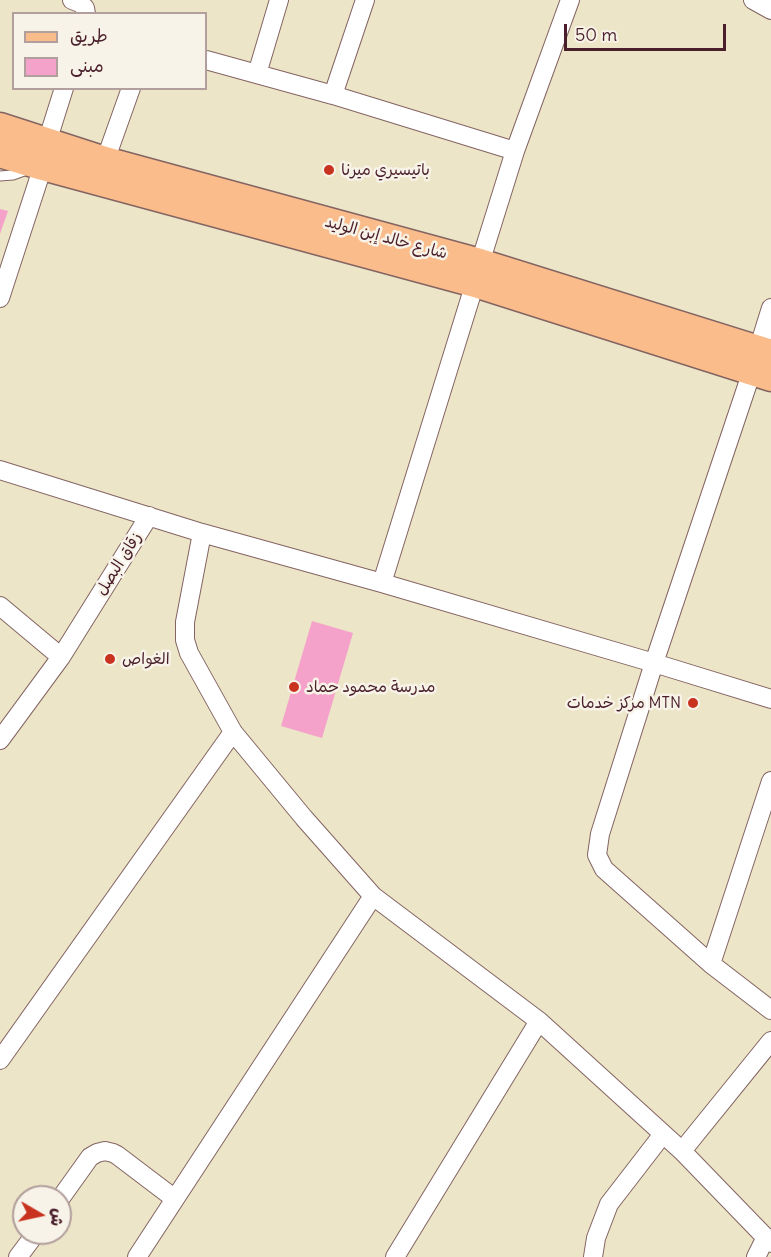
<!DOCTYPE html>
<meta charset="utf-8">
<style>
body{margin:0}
#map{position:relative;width:771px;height:1257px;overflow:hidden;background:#ece5c7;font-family:Delius,"Playpen Sans Arabic",sans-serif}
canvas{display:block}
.legend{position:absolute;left:12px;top:12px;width:195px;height:78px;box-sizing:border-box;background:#f7f3e8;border:2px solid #b29e9c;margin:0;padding:8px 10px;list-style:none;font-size:18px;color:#4a1f2b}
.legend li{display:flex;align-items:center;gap:12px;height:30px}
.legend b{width:30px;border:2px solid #b29e9c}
.north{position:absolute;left:12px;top:1185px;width:60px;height:60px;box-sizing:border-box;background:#f7f3e8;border:2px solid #b29e9c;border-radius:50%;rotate:99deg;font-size:16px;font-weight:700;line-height:24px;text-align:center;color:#4a1f2b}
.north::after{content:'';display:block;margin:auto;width:21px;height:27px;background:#c8321e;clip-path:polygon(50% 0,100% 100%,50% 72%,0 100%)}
.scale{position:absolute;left:564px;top:24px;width:162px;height:27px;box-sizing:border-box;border:3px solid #4a1f2b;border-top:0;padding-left:8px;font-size:18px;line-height:21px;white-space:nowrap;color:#4a1f2b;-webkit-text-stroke:4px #f7f3e8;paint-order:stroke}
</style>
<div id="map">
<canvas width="771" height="1257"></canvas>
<ul class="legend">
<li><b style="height:8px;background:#f9bc8a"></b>طريق</li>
<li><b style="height:16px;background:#f5a2cb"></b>مبنى</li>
</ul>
<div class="north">ش</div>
<div class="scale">50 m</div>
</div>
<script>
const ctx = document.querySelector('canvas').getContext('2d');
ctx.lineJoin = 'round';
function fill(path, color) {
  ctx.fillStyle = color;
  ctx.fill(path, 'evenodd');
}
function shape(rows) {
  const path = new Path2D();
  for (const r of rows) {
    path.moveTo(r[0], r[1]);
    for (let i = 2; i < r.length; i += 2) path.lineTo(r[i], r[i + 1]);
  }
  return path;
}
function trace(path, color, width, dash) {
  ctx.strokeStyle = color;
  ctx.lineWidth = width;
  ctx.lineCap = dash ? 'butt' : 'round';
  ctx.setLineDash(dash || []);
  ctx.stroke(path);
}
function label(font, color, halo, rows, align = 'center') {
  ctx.font = font + ' Delius,"Playpen Sans Arabic",sans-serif';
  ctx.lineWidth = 5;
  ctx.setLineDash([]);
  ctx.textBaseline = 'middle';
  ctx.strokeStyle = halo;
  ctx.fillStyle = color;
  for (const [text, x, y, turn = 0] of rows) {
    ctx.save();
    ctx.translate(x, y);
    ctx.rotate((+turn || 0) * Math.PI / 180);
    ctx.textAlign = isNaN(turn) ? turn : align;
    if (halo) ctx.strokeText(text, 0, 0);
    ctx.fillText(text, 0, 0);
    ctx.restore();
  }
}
fill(shape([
 [0,209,8,211,0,234],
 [312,621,353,633,322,738,281,726]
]), '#f5a2cb');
const lane = shape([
 [0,176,13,175,24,171,29,168]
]);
const street = shape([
 [72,0,80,3,85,8,86,14],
 [753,0,771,10],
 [206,60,333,95,515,151],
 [257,74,279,0],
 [333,95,365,0],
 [47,142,64,88],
 [105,161,131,88],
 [480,263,515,151,570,0],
 [0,298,43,166],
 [758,350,771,308],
 [752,371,654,663,600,834,597,855,604,869,711,964,771,1010],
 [0,470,202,533,382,583,654,663,771,699],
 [202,533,185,622,185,640,189,653,233,732,304,818,373,896,539,1021,682,1151,771,1243],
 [382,583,475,283],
 [0,606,61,657],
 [0,740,61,657,149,516],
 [711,964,771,781],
 [0,1060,233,732],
 [682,1151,771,1041],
 [60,1199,90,1157,97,1153,105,1151,113,1153,117,1155,175,1199],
 [18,1257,36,1233],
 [137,1257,373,896],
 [395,1257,539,1021],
 [593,1257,596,1238,609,1204,663,1134],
 [756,1257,766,1237]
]);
const primary = shape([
 [0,127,105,161,480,263,771,354],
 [0,153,43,166,475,283,771,377]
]);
trace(lane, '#836462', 11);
trace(street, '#836462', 20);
trace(primary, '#836462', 31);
trace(lane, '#fff', 9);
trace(street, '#fff', 18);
trace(primary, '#f9bc8a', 28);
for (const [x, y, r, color] of [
 [329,170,6,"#c8321e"],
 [110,659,6,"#c8321e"],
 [294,687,6,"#c8321e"],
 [693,703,6,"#c8321e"]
]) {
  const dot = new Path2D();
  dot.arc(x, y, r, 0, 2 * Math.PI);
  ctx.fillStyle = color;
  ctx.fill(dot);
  trace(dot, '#f7f3e8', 2);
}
label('16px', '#4a1f2b', '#f7f3e8', [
 ["باتيسيري ميرنا",341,170],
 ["الغواص",122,659],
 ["مدرسة محمود حماد",306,687],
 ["مركز خدمات MTN",681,703,"right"]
], 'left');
label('16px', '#4a1f2b', '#f7f3e8', [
 ["شارع خالد إبن الوليد",386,238,15],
 ["زقاق البصل",119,564,-58]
]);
</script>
